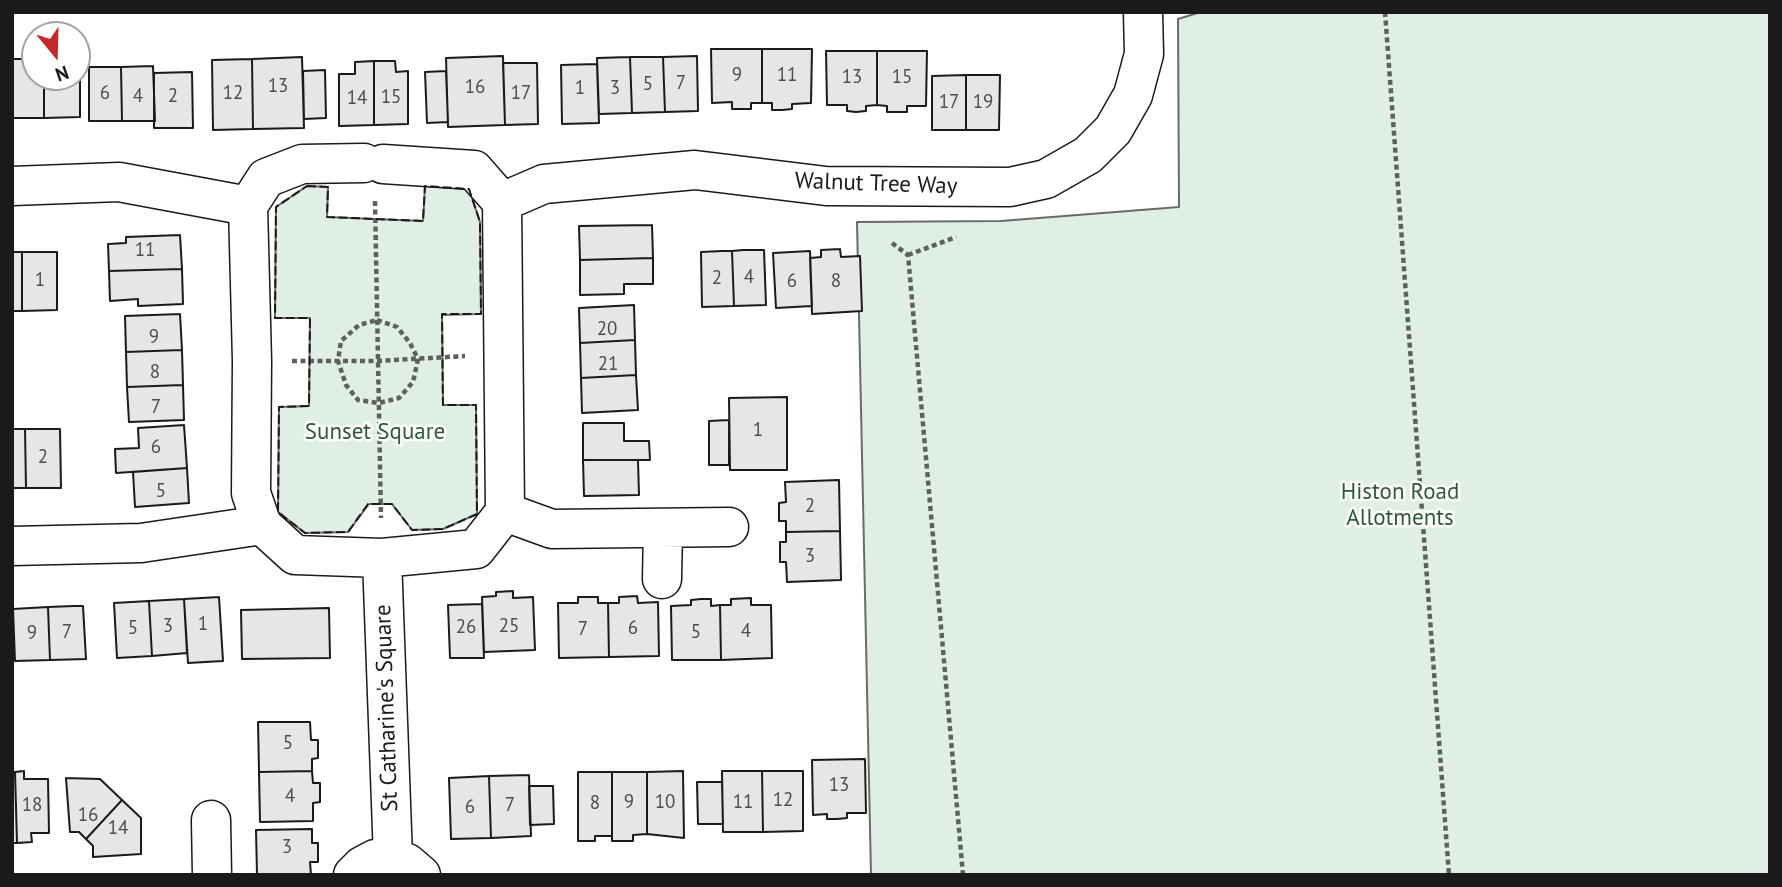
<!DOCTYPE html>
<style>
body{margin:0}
#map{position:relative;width:1782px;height:887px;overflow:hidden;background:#fff;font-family:"PT Sans",sans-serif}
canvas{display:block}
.frame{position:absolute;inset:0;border:14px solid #1a1a1a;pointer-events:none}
.north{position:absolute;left:21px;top:21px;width:70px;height:70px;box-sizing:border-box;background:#fff;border:2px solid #a3a3a3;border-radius:50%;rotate:161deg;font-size:19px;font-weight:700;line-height:28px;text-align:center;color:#1a1a1a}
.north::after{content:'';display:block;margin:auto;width:24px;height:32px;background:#c62828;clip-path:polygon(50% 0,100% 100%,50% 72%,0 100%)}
</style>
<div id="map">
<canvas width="1782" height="887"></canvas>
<div class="frame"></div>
<div class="north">N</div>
</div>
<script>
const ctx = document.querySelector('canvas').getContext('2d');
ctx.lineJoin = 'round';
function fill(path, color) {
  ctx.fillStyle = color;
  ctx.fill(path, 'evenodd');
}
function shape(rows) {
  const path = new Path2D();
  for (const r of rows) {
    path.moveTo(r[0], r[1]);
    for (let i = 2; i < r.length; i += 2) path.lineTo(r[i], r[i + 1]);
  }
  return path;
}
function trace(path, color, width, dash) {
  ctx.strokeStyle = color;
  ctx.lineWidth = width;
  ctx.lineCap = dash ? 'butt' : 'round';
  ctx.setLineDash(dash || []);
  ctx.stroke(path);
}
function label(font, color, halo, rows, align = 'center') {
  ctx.font = font + ' "PT Sans",sans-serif';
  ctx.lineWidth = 5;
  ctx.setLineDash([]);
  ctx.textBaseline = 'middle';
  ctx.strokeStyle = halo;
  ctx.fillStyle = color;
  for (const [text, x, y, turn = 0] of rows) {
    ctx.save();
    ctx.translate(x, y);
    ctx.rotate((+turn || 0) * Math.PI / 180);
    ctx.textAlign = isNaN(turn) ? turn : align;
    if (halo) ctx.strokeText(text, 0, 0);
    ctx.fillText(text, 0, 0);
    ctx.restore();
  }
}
const green = shape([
 [1201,12,1770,12,1770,875,871,875,857,222,1001,221,1179,207,1178,19,1201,12],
 [307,186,328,187,327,217,423,221,425,186,469,189,480,222,481,314,442,315,443,405,476,405,477,514,443,529,412,530,392,504,369,504,348,532,305,533,278,512,279,407,309,406,310,318,275,318,276,207,307,186]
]);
fill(green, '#e0efe3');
trace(green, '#6a6a6a', 2);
const building = shape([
 [711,49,762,49,762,103,751,103,751,109,732,109,732,102,712,103,711,49],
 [762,49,812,49,811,103,792,104,792,109,782,110,772,110,772,103,762,103,762,49],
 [826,51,877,51,877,105,866,106,866,111,856,112,847,111,847,105,827,105,826,51],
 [877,51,927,51,926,106,907,106,907,112,887,112,887,106,877,105,877,51],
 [503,56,505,125,448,127,446,58,503,56],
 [697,56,698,111,665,112,663,57,697,56],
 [302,57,304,128,253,129,252,59,302,57],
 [630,57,663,57,665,112,632,113,630,57],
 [630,57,632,113,599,114,597,58,630,57],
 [77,58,80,58,80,117,44,118,44,77,77,77,77,58],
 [12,59,35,59,35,77,44,77,44,118,12,118,12,59],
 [252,59,253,129,213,130,212,60,252,59],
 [374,61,395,61,396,72,408,71,408,124,374,125,374,61],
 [374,61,374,125,339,126,339,74,355,74,355,62,374,61],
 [503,63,537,63,538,124,505,125,503,63],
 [597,64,599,123,562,124,561,65,597,64],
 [153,66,155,121,122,121,121,67,153,66],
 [89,67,121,67,122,121,89,121,89,67],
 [325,70,326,118,304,119,303,71,325,70],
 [446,71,448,122,427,123,425,72,446,71],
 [192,72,193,128,154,128,154,73,192,72],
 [966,75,1000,75,999,130,966,130,966,75],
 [966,75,966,130,932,130,932,76,966,75],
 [652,225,653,258,580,260,579,226,652,225],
 [180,235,182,269,109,271,108,244,126,243,126,237,180,235],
 [840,249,841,257,860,256,862,311,812,314,810,258,821,257,821,250,840,249],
 [743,250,764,250,766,305,734,306,732,251,743,250],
 [722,251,732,251,734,306,702,307,701,252,722,251],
 [810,251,812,306,776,308,773,253,810,251],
 [12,252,22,252,22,311,12,311,12,252],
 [22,252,57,252,57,310,22,311,22,252],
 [653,258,653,284,624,284,624,294,580,295,580,260,653,258],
 [182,269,183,304,138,306,138,299,110,301,109,271,182,269],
 [634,305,635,340,580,343,579,308,634,305],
 [180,314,182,350,126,352,125,316,180,314],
 [635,340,636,375,581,378,580,343,635,340],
 [182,350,183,385,127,387,126,352,182,350],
 [636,375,638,410,582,413,581,378,636,375],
 [183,385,184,420,129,422,127,387,183,385],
 [787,397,787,470,730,470,729,398,787,397],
 [729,420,729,465,709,465,709,421,729,420],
 [583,423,624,423,624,441,649,441,650,460,583,460,583,423],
 [184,425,187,468,116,473,115,449,139,448,138,428,184,425],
 [12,429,25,429,26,488,12,488,12,429],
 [25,429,60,429,61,488,26,488,25,429],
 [583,460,638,460,639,495,584,496,583,460],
 [187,468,189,503,135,507,133,472,187,468],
 [839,480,840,531,786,532,786,521,779,521,779,503,786,502,785,482,839,480],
 [840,531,841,580,787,582,786,562,780,562,780,542,786,542,786,532,840,531],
 [513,591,513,598,533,597,535,650,484,652,482,597,496,596,496,592,513,591],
 [637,596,638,603,658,602,659,656,609,657,608,603,619,603,619,597,637,596],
 [219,597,223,661,188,663,184,599,219,597],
 [578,597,598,597,598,603,608,603,609,657,559,658,558,603,578,603,578,597],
 [751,598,751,605,771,605,772,658,721,660,720,605,731,605,731,599,751,598],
 [184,599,187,653,152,656,149,601,184,599],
 [701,599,711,599,711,606,720,605,721,660,672,660,671,606,691,605,691,600,701,599],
 [149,601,152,656,117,658,114,603,149,601],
 [482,604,484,658,450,658,448,605,482,604],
 [74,606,83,606,86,659,50,660,48,607,74,606],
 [48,607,50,660,15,661,13,609,48,607],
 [329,608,330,658,242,659,241,610,329,608],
 [258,722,310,722,311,740,318,740,318,758,312,759,312,771,259,772,258,722],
 [865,759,866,813,847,813,847,818,837,819,827,819,827,814,813,815,812,760,865,759],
 [24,771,24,779,48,779,49,833,31,833,32,842,17,843,15,772,24,771],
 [312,771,313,783,320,783,320,802,313,803,313,821,260,822,259,772,312,771],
 [683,771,684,838,647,834,647,772,683,771],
 [722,771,762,771,763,832,723,832,722,771],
 [762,771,803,771,803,831,763,832,762,771],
 [12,772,15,772,17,843,12,843,12,772],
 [578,772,612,772,612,836,595,836,595,841,578,841,578,772],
 [612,772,647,772,647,834,633,835,633,841,612,841,612,772],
 [529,775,531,836,491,838,489,776,529,775],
 [489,776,491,838,451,839,449,778,489,776],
 [66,778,100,779,122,800,86,839,79,832,70,832,66,778],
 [697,782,722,782,723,824,698,824,697,782],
 [529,786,553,786,554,824,530,825,529,786],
 [122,800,141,818,141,854,93,857,93,846,86,839,122,800],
 [312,829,312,843,318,843,318,862,310,862,311,875,257,875,256,830,312,829]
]);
fill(building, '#e6e6e6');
trace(building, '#1a1a1a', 2);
const minor = shape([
 [364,163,302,164,266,178,248,206,252,361,251,493,262,525,295,555,382,558,476,549,505,512,502,202,474,170,383,164],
 [12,186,119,182,248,206],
 [502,202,544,184,695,170,826,186,1010,187,1046,179,1088,155,1113,130,1133,95,1144,54,1143,12],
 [505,512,552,529,729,527],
 [12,546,141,543,262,525],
 [382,558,393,858],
 [662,579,663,528],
 [211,820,212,875],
 [353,875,362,866,375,859,393,858,407,863,421,875]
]);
trace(minor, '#1a1a1a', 41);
trace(shape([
 [1385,12,1449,875],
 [375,201,381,518],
 [892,243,908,255,963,875],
 [908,255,956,237],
 [377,320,397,327,410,343,418,359,413,382,399,398,379,403,358,400,346,385,338,361,341,341,359,325,377,320],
 [292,361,378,361,465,356]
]), '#5f5f5f', 4.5, [5, 3.5]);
trace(minor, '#fff', 38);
trace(shape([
 [307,186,328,187,327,217,423,221,425,186,469,189,480,222,481,314,442,314,443,405,476,405,477,514,443,529,412,530,392,504,368,504,348,532,305,533,278,512,279,407,309,406,310,318,275,318,276,207,307,186]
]), '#1a1a1a', 2, [9, 3.5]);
label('19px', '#4d4d4d', null, [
 ["9",737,76],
 ["11",787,76],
 ["13",852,78],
 ["15",902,78],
 ["7",681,84],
 ["5",648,85],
 ["13",278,87],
 ["16",475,88],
 ["1",580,89],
 ["3",615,89],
 ["6",105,94],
 ["12",233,94],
 ["17",521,94],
 ["4",138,97],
 ["2",173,97],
 ["15",391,98],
 ["14",357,99],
 ["17",949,103],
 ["19",983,103],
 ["11",145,251],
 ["4",749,278],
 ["2",717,279],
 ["1",40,281],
 ["6",792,282],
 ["8",836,282],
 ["20",607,330],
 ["9",154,338],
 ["21",608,365],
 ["8",155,373],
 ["7",156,408],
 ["1",758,431],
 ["6",156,448],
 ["2",43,458],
 ["5",161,492],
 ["2",810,507],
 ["3",810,557],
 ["1",203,625],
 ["3",168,627],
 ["25",509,627],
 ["26",466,628],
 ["5",133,629],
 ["6",633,629],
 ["7",583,630],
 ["4",746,632],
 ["7",67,633],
 ["5",696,633],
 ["9",32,634],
 ["5",288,744],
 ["13",839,786],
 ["4",290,797],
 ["12",783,801],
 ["9",629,803],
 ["10",665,803],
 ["11",743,803],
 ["8",595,804],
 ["18",32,806],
 ["7",510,806],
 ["6",470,808],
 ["16",88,816],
 ["14",118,829],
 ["3",287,848]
]);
label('23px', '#1a1a1a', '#fff', [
 ["Walnut Tree Way",876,184,2],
 ["St Catharine's Square",387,708,-92]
]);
label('23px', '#2b5a34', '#fff', [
 ["Sunset Square",375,432],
 ["Histon Road",1400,492],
 ["Allotments",1400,518]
]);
</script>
